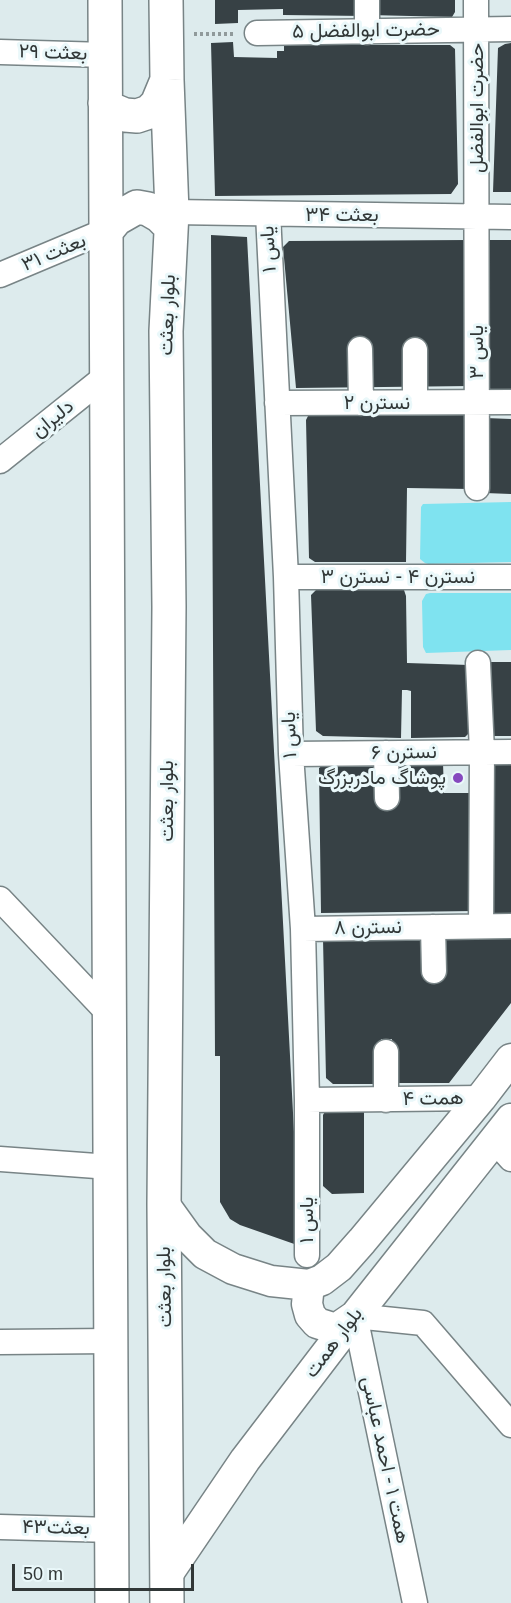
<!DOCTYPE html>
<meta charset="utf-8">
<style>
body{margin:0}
#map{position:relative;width:511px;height:1603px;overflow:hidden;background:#ddebed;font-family:Arial,sans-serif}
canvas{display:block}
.scale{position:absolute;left:12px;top:1564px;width:182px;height:27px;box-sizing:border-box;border:3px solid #313737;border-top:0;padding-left:8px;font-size:18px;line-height:21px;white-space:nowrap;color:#313737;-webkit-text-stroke:4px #eaf8fa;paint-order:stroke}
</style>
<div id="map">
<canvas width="511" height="1603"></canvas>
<div class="scale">50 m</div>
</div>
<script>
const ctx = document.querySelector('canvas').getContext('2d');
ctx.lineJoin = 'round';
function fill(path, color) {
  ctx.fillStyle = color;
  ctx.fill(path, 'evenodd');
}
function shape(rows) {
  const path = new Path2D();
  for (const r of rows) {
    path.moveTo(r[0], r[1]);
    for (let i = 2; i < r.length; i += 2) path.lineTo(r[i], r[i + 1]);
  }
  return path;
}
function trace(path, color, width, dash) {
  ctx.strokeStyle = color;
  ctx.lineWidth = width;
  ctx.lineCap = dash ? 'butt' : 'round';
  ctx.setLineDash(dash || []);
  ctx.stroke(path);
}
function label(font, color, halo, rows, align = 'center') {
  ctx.font = font + ' Arial,Vazirmatn,sans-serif';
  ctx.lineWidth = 6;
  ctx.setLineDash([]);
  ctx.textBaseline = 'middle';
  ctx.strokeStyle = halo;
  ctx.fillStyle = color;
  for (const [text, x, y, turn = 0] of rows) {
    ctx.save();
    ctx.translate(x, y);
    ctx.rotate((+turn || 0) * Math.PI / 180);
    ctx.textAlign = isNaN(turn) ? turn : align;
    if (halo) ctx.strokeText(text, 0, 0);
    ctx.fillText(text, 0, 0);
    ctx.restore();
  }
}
fill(shape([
 [511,502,511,562,428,564,425,563,420,559,421,507,423,504],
 [430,593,511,593,511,650,426,653,423,647,422,601,426,594]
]), '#7fe3f0');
fill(shape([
 [215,0,365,0,365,16,283,15,283,9,238,10,238,23,215,24],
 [369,0,455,0,455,12,452,17,369,15],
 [233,42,234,57,277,58,277,51,284,51,284,45,450,45,455,49,458,184,451,194,215,196,211,43],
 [511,43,511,192,493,192,498,48,505,44],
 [211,235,247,237,300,1246,240,1225,230,1219,220,1202,220,1056,215,1056],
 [470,240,471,386,296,388,283,247,289,241],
 [486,240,511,240,511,395,487,395],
 [469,415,471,489,407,488,406,562,315,562,309,558,306,420,308,416],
 [485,418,511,419,511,494,485,493],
 [316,590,404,590,406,596,407,663,469,665,470,732,465,737,411,738,411,691,407,690,402,690,401,738,323,736,316,731,311,595],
 [491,662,511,662,511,736,487,736,486,667],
 [326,763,443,763,444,793,472,793,474,911,321,913,319,768],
 [486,764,511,764,511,914,485,913],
 [511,936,511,1003,449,1083,392,1083,392,1039,381,1039,380,1084,333,1084,326,1078,323,939],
 [326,1110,364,1110,364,1193,332,1194,323,1186,323,1115]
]), '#374145');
const minor = shape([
 [476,0,477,488],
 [367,32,367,0],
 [257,33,511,29],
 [0,52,106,55],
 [172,212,511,217],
 [268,214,286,577,291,754,303,929,307,1100,307,1255],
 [0,275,107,230],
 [360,349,361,403],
 [415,402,415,350],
 [277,403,511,402],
 [0,461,106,376],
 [286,577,511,577],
 [478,663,482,752,481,926],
 [386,753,387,798],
 [291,754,511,752],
 [0,899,110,1015],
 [433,927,434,971],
 [303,929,511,926],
 [307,1100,481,1098],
 [386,1100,386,1052],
 [494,1140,511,1159],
 [0,1159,110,1167],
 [0,1342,111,1341],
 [0,1527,112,1530],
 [415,1603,355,1316,423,1323,511,1425]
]);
const tertiary = shape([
 [164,1204,187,1236,205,1254,233,1269,271,1281,309,1285,322,1280,339,1267,362,1241,481,1098,511,1059],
 [309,1285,307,1304,310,1315,317,1323,336,1329,355,1316],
 [167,1575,245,1460,355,1316,511,1119]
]);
const secondary = shape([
 [105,0,112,1603],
 [166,0,167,80,172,212,166,331,169,607,164,1204,167,1603],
 [105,103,113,110,125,115,137,116,149,112,157,104,167,80],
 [107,230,116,219,137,207,148,209,160,216,171,227]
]);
trace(minor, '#788486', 27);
trace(tertiary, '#788486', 33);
trace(secondary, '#788486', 36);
trace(shape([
 [194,34,235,34]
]), '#909a9b', 4, [3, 3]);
trace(minor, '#fff', 24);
trace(tertiary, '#fff', 30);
trace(secondary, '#fff', 33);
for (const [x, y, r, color] of [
 [458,778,6,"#8649be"]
]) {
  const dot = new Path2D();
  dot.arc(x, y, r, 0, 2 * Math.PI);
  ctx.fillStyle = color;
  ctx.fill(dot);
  trace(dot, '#eaf8fa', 2);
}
label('20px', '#313737', '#eaf8fa', [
 ["حضرت ابوالفضل ۵",366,31,-1],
 ["بعثت ۲۹",53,53,2],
 ["حضرت ابوالفضل",477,108,-90],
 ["بعثت ۳۴",342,215],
 ["یاس ۱",269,249,-93],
 ["بعثت ۳۱",54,253,-23],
 ["بلوار بعثت",168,315,-88],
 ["یاس ۳",477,352,-90],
 ["نسترن ۲",377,403],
 ["دلیران",53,419,-39],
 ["نسترن ۴ - نسترن ۳",398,577],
 ["یاس ۱",290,735,-92],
 ["نسترن ۶",404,753,-1],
 ["بلوار بعثت",167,801,-90],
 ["نسترن ۸",368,928,-1],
 ["همت ۴",433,1099,-1],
 ["یاس ۱",307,1220,-90],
 ["بلوار بعثت",165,1287,-91],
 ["بلوار همت",334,1343,-53],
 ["همت ۱ - احمد عباسی",385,1460,78],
 ["بعثت۴۳",56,1528,1]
]);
label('20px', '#313737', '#eaf8fa', [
 ["پوشاگ مادربزرگ",446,778]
], 'right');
</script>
